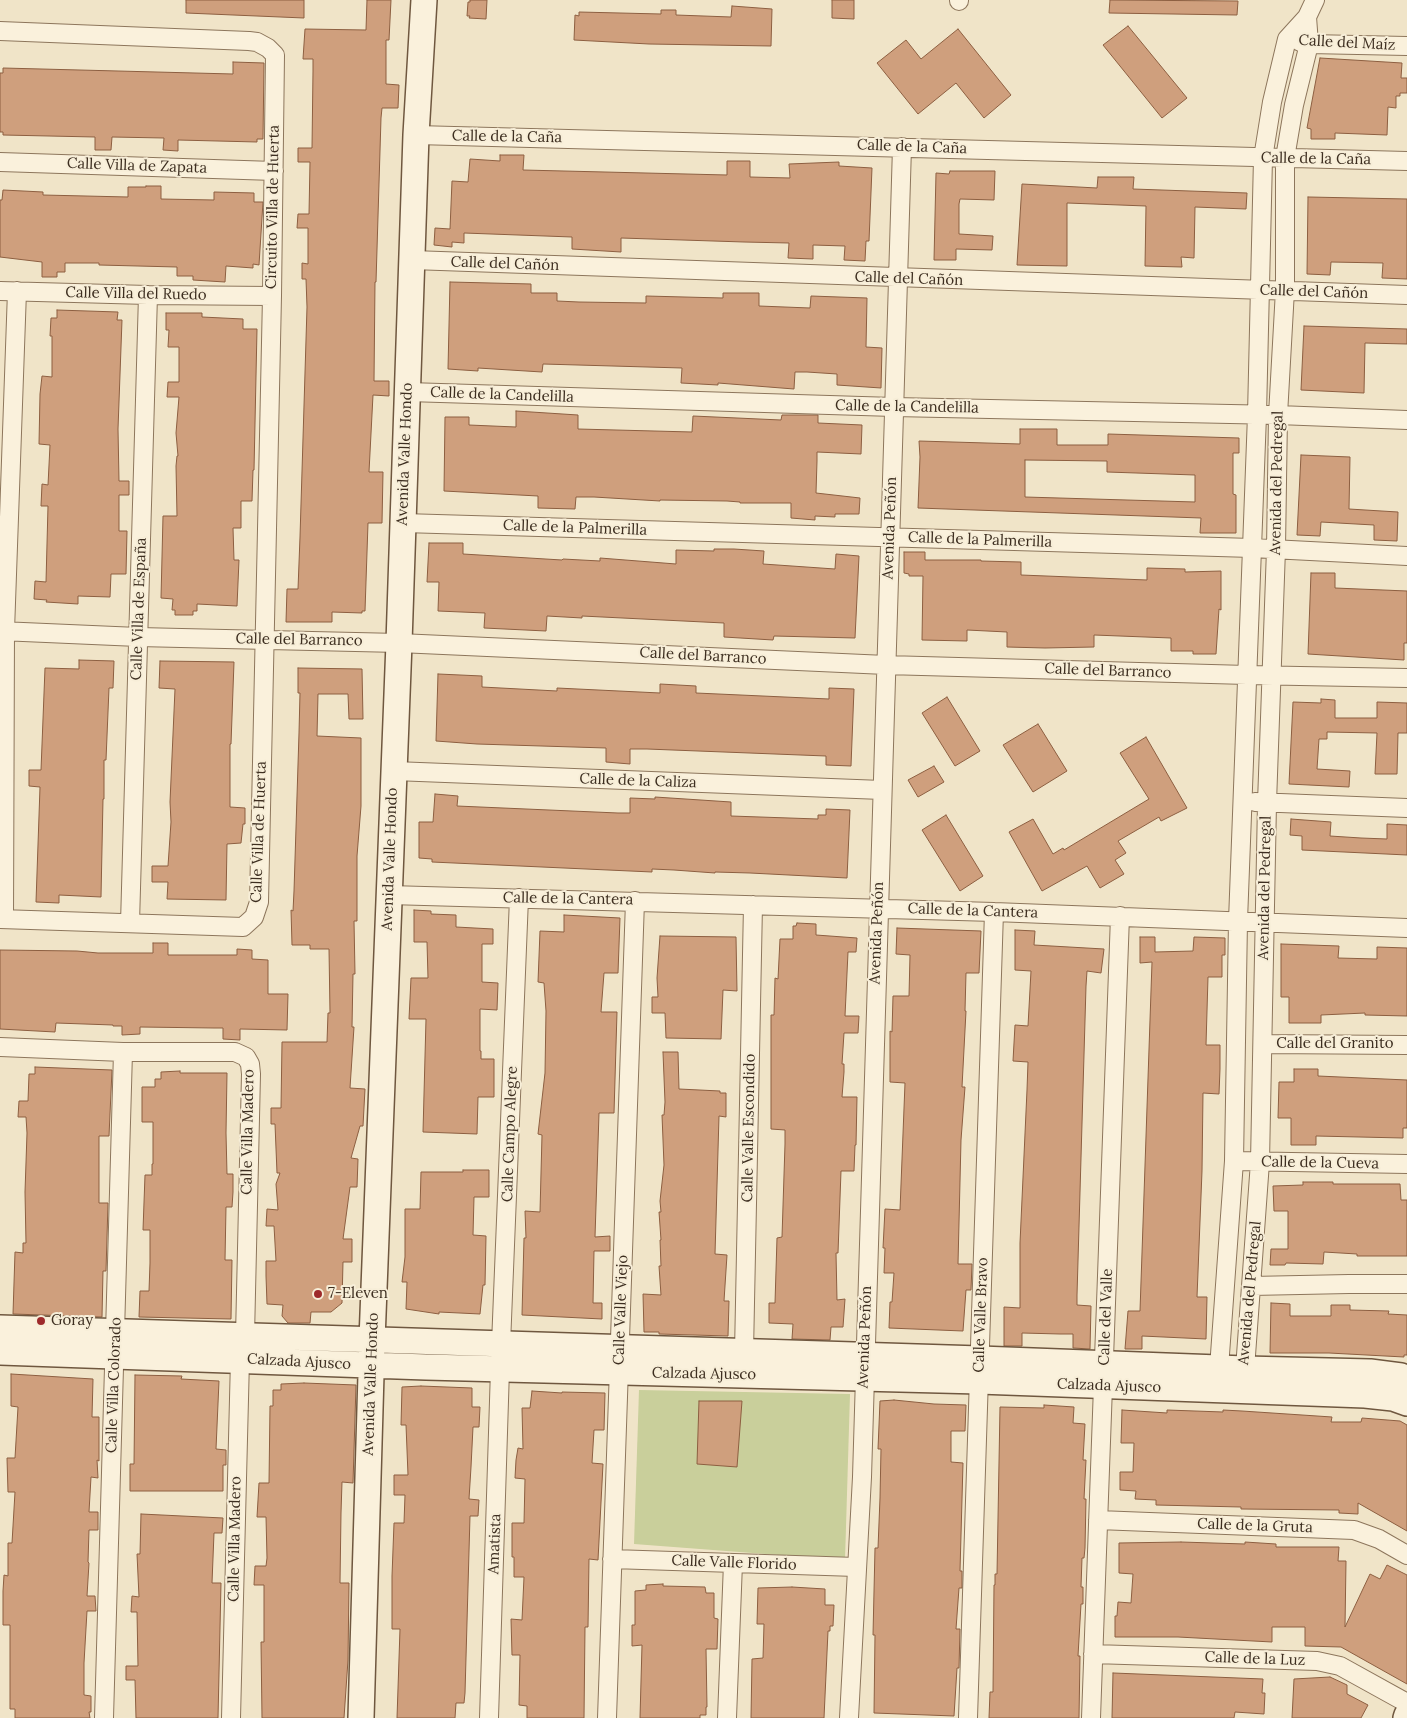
<!DOCTYPE html>
<meta charset="utf-8">
<style>
body{margin:0}
canvas{display:block;background:#f0e4c8}
</style>
<canvas width="1407" height="1718"></canvas>
<script>
const ctx = document.querySelector('canvas').getContext('2d');
ctx.lineJoin = 'round';
function fill(path, color) {
  ctx.fillStyle = color;
  ctx.fill(path, 'evenodd');
}
function shape(rows) {
  const path = new Path2D();
  for (const r of rows) {
    path.moveTo(r[0], r[1]);
    for (let i = 2; i < r.length; i += 2) path.lineTo(r[i], r[i + 1]);
  }
  return path;
}
function trace(path, color, width, dash) {
  ctx.strokeStyle = color;
  ctx.lineWidth = width;
  ctx.lineCap = dash ? 'butt' : 'round';
  ctx.setLineDash(dash || []);
  ctx.stroke(path);
}
function label(font, color, halo, rows, align = 'center') {
  ctx.font = font + ' Lora,serif';
  ctx.lineWidth = 4;
  ctx.setLineDash([]);
  ctx.textBaseline = 'middle';
  ctx.strokeStyle = halo;
  ctx.fillStyle = color;
  for (const [text, x, y, turn = 0] of rows) {
    ctx.save();
    ctx.translate(x, y);
    ctx.rotate((+turn || 0) * Math.PI / 180);
    ctx.textAlign = isNaN(turn) ? turn : align;
    if (halo) ctx.strokeText(text, 0, 0);
    ctx.fillText(text, 0, 0);
    ctx.restore();
  }
}
fill(shape([
 [639,1390,850,1394,845,1560,634,1544]
]), '#c9cf9b');
const building = shape([
 [186,0,304,0,304,18,186,13,186,0],
 [367,0,391,0,389,40,386,40,386,84,399,85,398,108,382,108,381,118,376,282,375,282,374,381,389,381,389,396,373,395,369,472,383,472,382,523,368,523,365,611,362,611,362,613,332,612,332,622,286,622,287,589,298,589,300,537,307,307,306,279,302,279,302,263,308,264,308,228,297,228,298,214,309,214,310,162,298,162,298,148,312,148,313,71,313,59,303,59,305,29,366,30,367,0],
 [470,0,487,0,486,19,469,18,470,16,467,16,468,2,470,2,470,0],
 [832,0,854,0,854,19,832,18,832,0],
 [1110,0,1238,1,1237,15,1109,13,1110,0],
 [732,6,772,9,771,46,649,44,574,40,575,15,579,16,579,12,661,14,661,10,676,10,676,15,731,17,732,6],
 [1128,26,1187,98,1162,118,1103,45,1128,26],
 [958,29,1011,95,984,118,956,83,918,114,877,63,906,40,921,59,958,29],
 [1320,58,1402,63,1401,78,1407,78,1407,93,1400,93,1400,96,1396,96,1396,108,1388,107,1387,135,1335,133,1335,139,1311,139,1311,129,1307,128,1320,58],
 [233,62,264,63,263,139,257,139,257,142,178,140,178,151,163,150,164,138,112,137,111,150,95,150,95,137,3,135,3,132,0,132,0,73,3,73,3,68,233,74,233,62],
 [500,155,524,155,523,170,727,175,727,161,750,161,750,177,790,178,789,164,839,162,839,166,872,168,869,241,866,241,865,261,844,260,845,246,813,245,813,259,788,258,789,243,744,242,621,238,621,252,572,249,572,237,464,233,464,243,452,242,452,247,434,245,435,228,450,229,452,181,468,182,470,159,500,161,500,155],
 [950,171,995,171,994,200,960,199,959,204,959,234,993,236,992,250,956,249,956,260,934,260,936,173,949,174,950,171],
 [1098,177,1134,177,1133,189,1247,193,1246,209,1195,207,1194,258,1181,257,1182,267,1145,266,1146,206,1067,203,1067,266,1017,265,1022,184,1097,188,1098,177],
 [146,186,161,186,161,199,214,200,214,192,254,193,254,202,263,202,259,265,253,264,253,268,226,266,225,282,193,280,193,276,177,276,177,267,99,265,99,263,65,263,65,272,57,272,57,277,42,277,42,262,0,257,0,200,2,200,3,190,43,192,43,195,128,197,128,187,146,187,146,186],
 [1308,197,1407,199,1407,279,1382,278,1383,263,1331,262,1330,275,1307,274,1308,197],
 [450,282,531,284,531,293,557,293,557,301,579,302,646,303,646,296,723,298,723,293,759,293,759,306,810,308,811,296,867,298,866,347,882,348,881,388,837,385,837,374,807,372,795,372,794,389,718,383,718,385,681,383,682,368,543,364,542,372,478,368,478,371,448,369,450,282],
 [57,310,118,312,117,320,122,320,118,429,119,481,129,481,129,495,119,495,119,531,127,531,126,574,111,574,110,597,78,596,78,604,46,602,47,600,34,599,35,581,46,582,48,506,41,506,42,484,48,485,50,445,39,444,40,394,42,376,52,377,52,336,50,336,51,318,57,318,57,310],
 [166,313,202,313,202,317,243,319,243,329,257,329,254,470,253,470,252,501,241,501,241,528,233,528,234,560,239,560,237,606,197,604,197,611,193,611,193,615,175,615,175,610,172,610,173,599,161,598,163,516,177,516,176,466,177,456,178,456,176,433,179,397,167,397,168,382,179,382,179,347,168,347,169,330,166,330,166,313],
 [1304,326,1407,329,1407,344,1365,343,1364,393,1301,390,1304,326],
 [516,411,578,415,578,429,692,432,693,416,781,420,782,415,818,415,818,423,862,425,861,454,817,452,817,461,816,493,860,498,859,514,835,514,835,517,815,516,815,520,791,518,791,503,740,503,740,502,727,501,660,500,660,501,594,497,576,497,575,509,538,508,538,496,444,491,445,417,469,417,469,425,516,427,516,411],
 [1020,429,1057,429,1057,445,1108,445,1108,434,1239,438,1239,453,1233,453,1233,494,1236,495,1236,533,1200,533,1201,518,918,508,920,457,919,441,1020,444,1020,429],
 [1025,460,1107,461,1107,472,1195,475,1195,502,1025,497,1025,460],
 [1301,455,1350,457,1349,509,1398,512,1397,541,1374,540,1374,525,1338,523,1321,522,1320,536,1297,535,1301,455],
 [429,543,463,543,463,554,562,560,563,559,600,561,600,558,676,564,676,550,714,551,714,549,734,549,764,551,763,564,835,569,836,554,859,556,855,638,774,636,773,640,724,637,724,623,582,616,582,618,547,616,546,631,484,628,485,613,438,611,439,582,427,582,429,543],
 [904,552,925,552,925,560,981,560,981,561,1021,562,1021,575,1147,580,1147,568,1185,569,1185,572,1221,571,1221,610,1219,609,1216,654,1193,654,1193,651,1171,651,1171,638,1094,635,1094,647,1045,648,1007,647,1007,632,967,630,967,641,922,640,923,576,909,576,909,574,904,573,904,552],
 [1311,573,1335,573,1335,588,1407,591,1407,643,1404,643,1404,660,1308,654,1311,573],
 [79,660,114,661,113,688,109,688,106,760,104,760,104,799,103,799,101,897,59,895,59,903,36,902,40,787,29,786,29,770,41,770,45,668,79,669,79,660],
 [160,661,234,662,231,744,230,744,230,807,245,808,245,824,243,824,241,843,227,844,226,900,167,899,168,882,152,882,152,866,168,866,171,822,170,802,175,689,159,688,160,661],
 [298,668,362,669,363,719,349,719,348,694,318,694,317,736,361,738,361,806,357,856,357,921,354,921,355,974,353,974,352,1027,354,1027,350,1088,365,1089,363,1126,360,1126,351,1158,358,1159,357,1187,350,1187,343,1239,352,1239,352,1262,343,1262,342,1303,331,1312,311,1312,310,1323,288,1323,282,1316,283,1305,267,1304,266,1276,266,1261,276,1261,274,1226,266,1226,267,1209,278,1210,276,1184,280,1173,277,1173,275,1124,271,1124,271,1108,281,1108,282,1042,327,1042,328,1013,330,1013,329,949,310,949,310,945,292,945,291,910,293,911,294,891,299,733,300,693,298,693,298,668],
 [438,674,482,676,482,687,557,691,557,688,660,693,660,684,696,686,696,693,829,699,829,688,854,689,851,766,826,765,826,756,647,749,630,749,630,764,606,762,606,748,477,744,436,741,438,674],
 [947,697,980,751,955,766,922,713,947,697],
 [1321,699,1335,700,1335,718,1377,718,1377,702,1407,703,1407,733,1398,733,1397,774,1375,774,1377,733,1327,732,1327,739,1319,739,1317,769,1350,771,1349,787,1289,784,1293,702,1321,703,1321,699],
 [1038,724,1067,771,1033,792,1003,745,1038,724],
 [1146,737,1187,808,1161,821,1159,817,1118,841,1126,853,1115,860,1124,874,1100,888,1087,866,1042,891,1009,832,1033,819,1053,854,1063,848,1064,850,1149,799,1120,753,1146,737],
 [934,766,944,782,918,797,908,780,934,766],
 [435,794,458,796,457,806,618,813,630,813,630,798,655,799,655,797,731,802,731,816,818,819,818,815,826,815,826,809,850,810,847,878,750,873,715,872,715,873,674,870,652,869,652,872,432,862,432,859,419,858,419,822,433,822,435,794],
 [946,815,983,876,960,891,922,830,946,815],
 [1291,819,1331,822,1330,836,1361,838,1387,839,1387,824,1407,825,1407,855,1302,850,1302,836,1290,835,1291,819],
 [414,910,431,911,431,914,456,915,456,927,493,929,493,944,482,944,482,982,498,983,497,1010,480,1009,480,1051,481,1051,481,1059,494,1059,494,1097,478,1097,477,1134,423,1132,426,1019,409,1019,411,978,428,978,427,942,414,942,414,910],
 [564,915,620,918,618,973,604,973,601,1012,617,1012,614,1113,599,1113,595,1237,610,1236,610,1251,594,1251,593,1303,602,1303,602,1319,522,1315,524,1238,526,1238,525,1211,540,1212,542,1135,538,1134,545,1073,546,1011,544,983,538,982,540,931,564,932,564,915],
 [797,923,816,924,816,935,857,938,856,952,848,952,845,1016,859,1016,858,1033,844,1033,842,1064,844,1064,844,1072,842,1097,857,1097,856,1145,855,1145,854,1171,841,1171,838,1253,836,1253,837,1300,845,1299,843,1327,831,1327,830,1340,792,1339,793,1324,769,1323,769,1303,775,1303,777,1238,782,1237,785,1144,785,1130,771,1129,771,1015,774,1015,775,978,778,979,780,939,793,939,793,926,796,926,797,923],
 [897,928,981,931,979,973,966,973,965,1011,966,1011,962,1087,965,1087,961,1140,958,1264,972,1264,971,1290,966,1290,963,1331,889,1328,890,1302,892,1302,894,1273,884,1273,885,1248,883,1248,885,1209,900,1210,905,1083,890,1082,890,1031,892,1032,893,996,909,996,910,955,896,954,897,928],
 [1015,930,1035,931,1034,945,1104,949,1101,973,1087,971,1086,986,1077,1295,1077,1305,1091,1306,1090,1349,1073,1348,1073,1334,1060,1334,1022,1333,1022,1346,1004,1346,1004,1307,1020,1308,1020,1243,1027,1090,1028,1062,1013,1061,1015,1025,1028,1026,1031,971,1015,970,1015,930],
 [660,936,736,937,737,991,723,990,721,1039,666,1038,665,1013,652,1013,652,997,658,997,657,978,660,936],
 [1140,937,1155,937,1155,952,1193,951,1194,937,1225,938,1225,955,1222,955,1222,977,1208,977,1206,1045,1220,1045,1220,1069,1219,1094,1203,1093,1202,1171,1197,1297,1207,1297,1206,1339,1142,1336,1142,1349,1125,1349,1128,1311,1140,1311,1152,962,1140,963,1140,937],
 [153,943,168,943,168,955,237,955,237,949,252,950,252,959,268,960,268,994,288,994,287,1030,240,1029,240,1040,223,1039,223,1028,214,1028,140,1027,140,1034,122,1035,122,1026,113,1026,113,1025,56,1023,55,1032,0,1029,0,950,77,951,98,953,153,953,153,943],
 [1281,944,1339,946,1338,958,1377,959,1377,947,1407,948,1407,1016,1365,1015,1365,1013,1321,1015,1321,1023,1289,1023,1289,997,1281,997,1281,944],
 [663,1052,678,1052,679,1089,720,1091,720,1093,726,1093,726,1117,719,1116,715,1254,727,1255,724,1301,729,1301,728,1336,659,1334,659,1332,644,1332,643,1294,661,1295,659,1266,661,1266,660,1240,661,1240,659,1212,661,1212,660,1201,664,1165,662,1115,664,1115,665,1102,663,1052],
 [35,1067,112,1070,109,1136,99,1136,99,1203,108,1203,106,1271,103,1271,102,1317,13,1314,15,1252,23,1253,23,1243,26,1243,25,1192,27,1133,26,1117,18,1117,19,1101,28,1101,29,1074,35,1074,35,1067],
 [1294,1069,1318,1069,1318,1076,1407,1080,1407,1128,1403,1128,1403,1138,1316,1136,1316,1145,1291,1145,1291,1118,1278,1118,1279,1082,1294,1082,1294,1069],
 [180,1071,180,1073,227,1073,226,1133,227,1174,233,1174,233,1192,232,1207,226,1207,225,1260,232,1260,231,1319,139,1317,140,1291,149,1291,150,1263,150,1230,143,1230,145,1175,152,1175,152,1164,153,1164,153,1122,142,1122,142,1087,155,1087,155,1079,161,1079,161,1072,180,1071],
 [463,1170,489,1170,489,1197,474,1197,473,1235,486,1236,485,1285,483,1285,480,1314,439,1312,439,1314,406,1309,407,1282,402,1282,405,1257,405,1209,420,1209,421,1172,463,1172,463,1170],
 [1303,1182,1333,1182,1333,1184,1400,1184,1401,1200,1407,1200,1407,1256,1357,1256,1357,1254,1324,1252,1323,1264,1286,1263,1285,1265,1270,1265,1271,1249,1288,1249,1288,1211,1274,1211,1273,1186,1303,1185,1303,1182],
 [1271,1303,1290,1304,1290,1316,1331,1316,1331,1305,1350,1305,1350,1310,1389,1311,1388,1314,1407,1315,1407,1355,1404,1355,1404,1357,1329,1353,1270,1353,1271,1303],
 [11,1374,93,1379,92,1417,99,1417,99,1461,97,1460,98,1478,91,1477,89,1512,98,1512,98,1530,89,1530,88,1562,89,1563,87,1596,95,1596,96,1611,87,1611,84,1663,84,1695,91,1696,91,1712,89,1712,90,1718,15,1718,15,1709,10,1709,10,1625,3,1625,3,1591,4,1575,8,1576,8,1543,12,1543,15,1492,8,1492,7,1458,15,1458,18,1407,11,1406,11,1374],
 [135,1375,182,1376,181,1379,219,1381,216,1449,226,1450,226,1465,223,1465,223,1491,130,1491,130,1464,134,1464,135,1375],
 [304,1383,356,1385,353,1483,342,1482,341,1513,340,1583,349,1583,348,1660,344,1718,262,1718,261,1642,264,1642,264,1585,254,1585,255,1566,266,1566,267,1558,266,1517,257,1517,259,1483,269,1483,270,1406,273,1406,273,1390,281,1390,281,1384,304,1383],
 [421,1386,472,1388,472,1407,480,1407,479,1427,473,1427,471,1467,469,1499,479,1500,478,1516,470,1516,465,1693,464,1703,456,1703,455,1718,397,1718,400,1629,392,1629,392,1576,394,1523,404,1523,405,1495,394,1495,394,1475,408,1475,406,1425,401,1425,402,1387,421,1386],
 [532,1391,562,1393,562,1392,605,1393,604,1430,594,1430,592,1463,603,1464,598,1560,589,1559,588,1627,585,1627,584,1718,527,1718,527,1706,519,1705,520,1655,512,1655,511,1619,522,1620,524,1577,514,1577,514,1557,512,1557,512,1523,524,1523,525,1479,515,1478,516,1460,518,1448,523,1449,522,1408,530,1408,532,1391],
 [894,1400,934,1404,966,1405,965,1431,951,1431,951,1462,963,1463,960,1571,962,1571,962,1588,959,1588,956,1629,960,1629,959,1668,957,1668,954,1716,874,1713,875,1635,873,1635,875,1548,878,1548,880,1498,881,1449,878,1449,880,1401,894,1400],
 [699,1401,742,1401,737,1467,697,1464,699,1401],
 [1044,1405,1074,1407,1073,1423,1085,1424,1083,1460,1086,1460,1084,1499,1086,1499,1085,1548,1084,1558,1082,1558,1081,1587,1083,1587,1083,1604,1081,1604,1078,1656,1080,1656,1079,1718,989,1718,990,1692,993,1692,994,1585,995,1585,995,1574,997,1574,1000,1407,1044,1408,1044,1405],
 [1122,1410,1167,1413,1167,1410,1223,1412,1223,1410,1242,1411,1332,1417,1331,1422,1361,1422,1362,1418,1400,1421,1407,1425,1407,1531,1358,1503,1358,1514,1339,1513,1339,1510,1241,1509,1241,1507,1156,1505,1156,1500,1135,1499,1136,1491,1120,1490,1120,1472,1133,1472,1134,1443,1121,1443,1122,1410],
 [141,1514,223,1518,222,1533,214,1533,212,1583,221,1583,218,1718,136,1718,135,1680,126,1680,126,1666,138,1666,137,1612,131,1612,132,1596,139,1597,137,1554,140,1554,141,1514],
 [1181,1542,1245,1544,1245,1542,1276,1544,1276,1547,1339,1547,1338,1561,1346,1561,1345,1627,1370,1574,1380,1579,1387,1565,1407,1575,1407,1684,1341,1647,1305,1646,1305,1627,1272,1627,1272,1642,1178,1637,1115,1637,1115,1616,1117,1616,1118,1602,1131,1603,1133,1574,1119,1573,1119,1543,1181,1542],
 [663,1584,663,1586,705,1587,706,1593,714,1593,714,1618,718,1619,717,1649,706,1649,707,1707,706,1707,706,1715,700,1715,700,1718,640,1718,642,1645,632,1646,632,1625,635,1625,635,1591,646,1590,646,1585,663,1584],
 [792,1587,825,1589,825,1605,834,1605,833,1626,830,1626,830,1631,828,1631,824,1718,751,1718,752,1659,763,1658,764,1624,757,1624,758,1588,792,1587],
 [1113,1673,1263,1679,1262,1693,1265,1693,1264,1714,1235,1712,1234,1718,1112,1718,1113,1673],
 [1330,1677,1347,1685,1347,1694,1368,1705,1361,1718,1292,1718,1294,1679,1330,1677]
]);
fill(building, '#cf9f7d');
trace(building, '#8d5f41', 1);
const street = shape([
 [959,1,959,0],
 [0,31,249,41,257,42,268,48,275,55,272,296,259,902,254,917,243,927,0,919],
 [1300,42,1309,44,1407,46],
 [416,135,1407,161],
 [0,162,274,171],
 [412,260,1407,295],
 [0,291,148,295,272,296],
 [408,392,894,407,1278,415,1407,420],
 [403,523,1252,548,1407,556],
 [0,631,138,637,399,643,886,665,1247,675,1407,678],
 [394,771,882,790],
 [1255,802,1407,808],
 [389,895,994,912,1407,928],
 [4,919,5,631,17,291],
 [130,923,148,295],
 [1263,1044,1407,1045],
 [0,1047,123,1052,235,1052,246,1057,250,1064,251,1074,245,1336],
 [1234,1161,1407,1164],
 [1251,1286,1349,1284,1407,1284],
 [744,1352,753,905],
 [1225,1378,1219,1368,1234,1161,1238,921,1257,415,1263,158,1272,102,1287,39,1307,17,1315,0],
 [1239,1378,1245,1369,1260,1162,1267,803,1276,549,1278,415,1285,290,1285,158,1294,105,1309,44,1307,17],
 [1098,1520,1354,1530,1379,1539,1407,1555],
 [612,1559,856,1567],
 [1093,1654,1317,1661,1340,1666,1407,1703],
 [104,1718,123,1052],
 [231,1718,240,1359],
 [489,1718,500,1369,519,898],
 [607,1718,635,901],
 [727,1718,733,1563],
 [849,1718,862,1477,902,147],
 [968,1718,994,912],
 [1091,1718,1120,916]
]);
const secondary = shape([
 [0,1328,980,1359,1245,1369,1370,1372,1401,1376,1407,1379],
 [0,1352,426,1367,979,1381,1365,1395,1393,1398,1407,1403],
 [361,1718,372,1340,399,643,416,135,424,0],
 [1406,1718,1407,1715]
]);
trace(street, '#8d765c', 20);
trace(secondary, '#6f573f', 28);
trace(street, '#faf1dc', 18);
trace(secondary, '#faf1dc', 25);
for (const [x, y, r, color] of [
 [318,1294,5,"#9e2a2b"],
 [41,1321,5,"#9e2a2b"]
]) {
  const dot = new Path2D();
  dot.arc(x, y, r, 0, 2 * Math.PI);
  ctx.fillStyle = color;
  ctx.fill(dot);
  trace(dot, '#f7eed8', 2);
}
label('15px', '#3d2e20', '#f7eed8', [
 ["Calle del Maíz",1347,43,3],
 ["Calle de la Caña",507,137,1],
 ["Calle de la Caña",912,147,2],
 ["Calle de la Caña",1316,159,1],
 ["Calle Villa de Zapata",137,166,2],
 ["Circuito Villa de Huerta",273,207,-89],
 ["Calle del Cañón",505,264,2],
 ["Calle del Cañón",909,279,2],
 ["Calle del Cañón",1314,292,2],
 ["Calle Villa del Ruedo",136,294,1],
 ["Calle de la Candelilla",502,395,2],
 ["Calle de la Candelilla",907,407,1],
 ["Avenida Valle Hondo",405,454,-88],
 ["Avenida del Pedregal",1277,483,-89],
 ["Calle de la Palmerilla",575,528,2],
 ["Avenida Peñón",890,528,-88],
 ["Calle de la Palmerilla",980,540,2],
 ["Calle Villa de España",139,609,-88],
 ["Calle del Barranco",299,640,1],
 ["Calle del Barranco",703,656,3],
 ["Calle del Barranco",1108,671,2],
 ["Calle de la Caliza",638,781,2],
 ["Calle Villa de Huerta",259,832,-88],
 ["Avenida Valle Hondo",390,859,-88],
 ["Avenida del Pedregal",1265,888,-89],
 ["Calle de la Cantera",568,899,1],
 ["Calle de la Cantera",973,911,2],
 ["Avenida Peñón",877,933,-88],
 ["Calle del Granito",1335,1044],
 ["Calle Valle Escondido",749,1128,-89],
 ["Calle Villa Madero",248,1132,-89],
 ["Calle Campo Alegre",510,1134,-88],
 ["Calle de la Cueva",1320,1163,1],
 ["Avenida del Pedregal",1250,1293,-85],
 ["Calle Valle Viejo",621,1310,-88],
 ["Calle Valle Bravo",981,1315,-88],
 ["Calle del Valle",1106,1317,-88],
 ["Avenida Peñón",865,1337,-88],
 ["Calzada Ajusco",299,1362,3],
 ["Calzada Ajusco",704,1374,1],
 ["Avenida Valle Hondo",371,1384,-88],
 ["Calle Villa Colorado",114,1385,-88],
 ["Calzada Ajusco",1109,1386,2],
 ["Calle de la Gruta",1255,1526,2],
 ["Calle Villa Madero",235,1539,-89],
 ["Amatista",495,1544,-88],
 ["Calle Valle Florido",734,1563,2],
 ["Calle de la Luz",1255,1659,2]
]);
label('15px', '#3d2e20', '#f7eed8', [
 ["7-Eleven",328,1294],
 ["Goray",51,1321]
], 'left');
</script>
